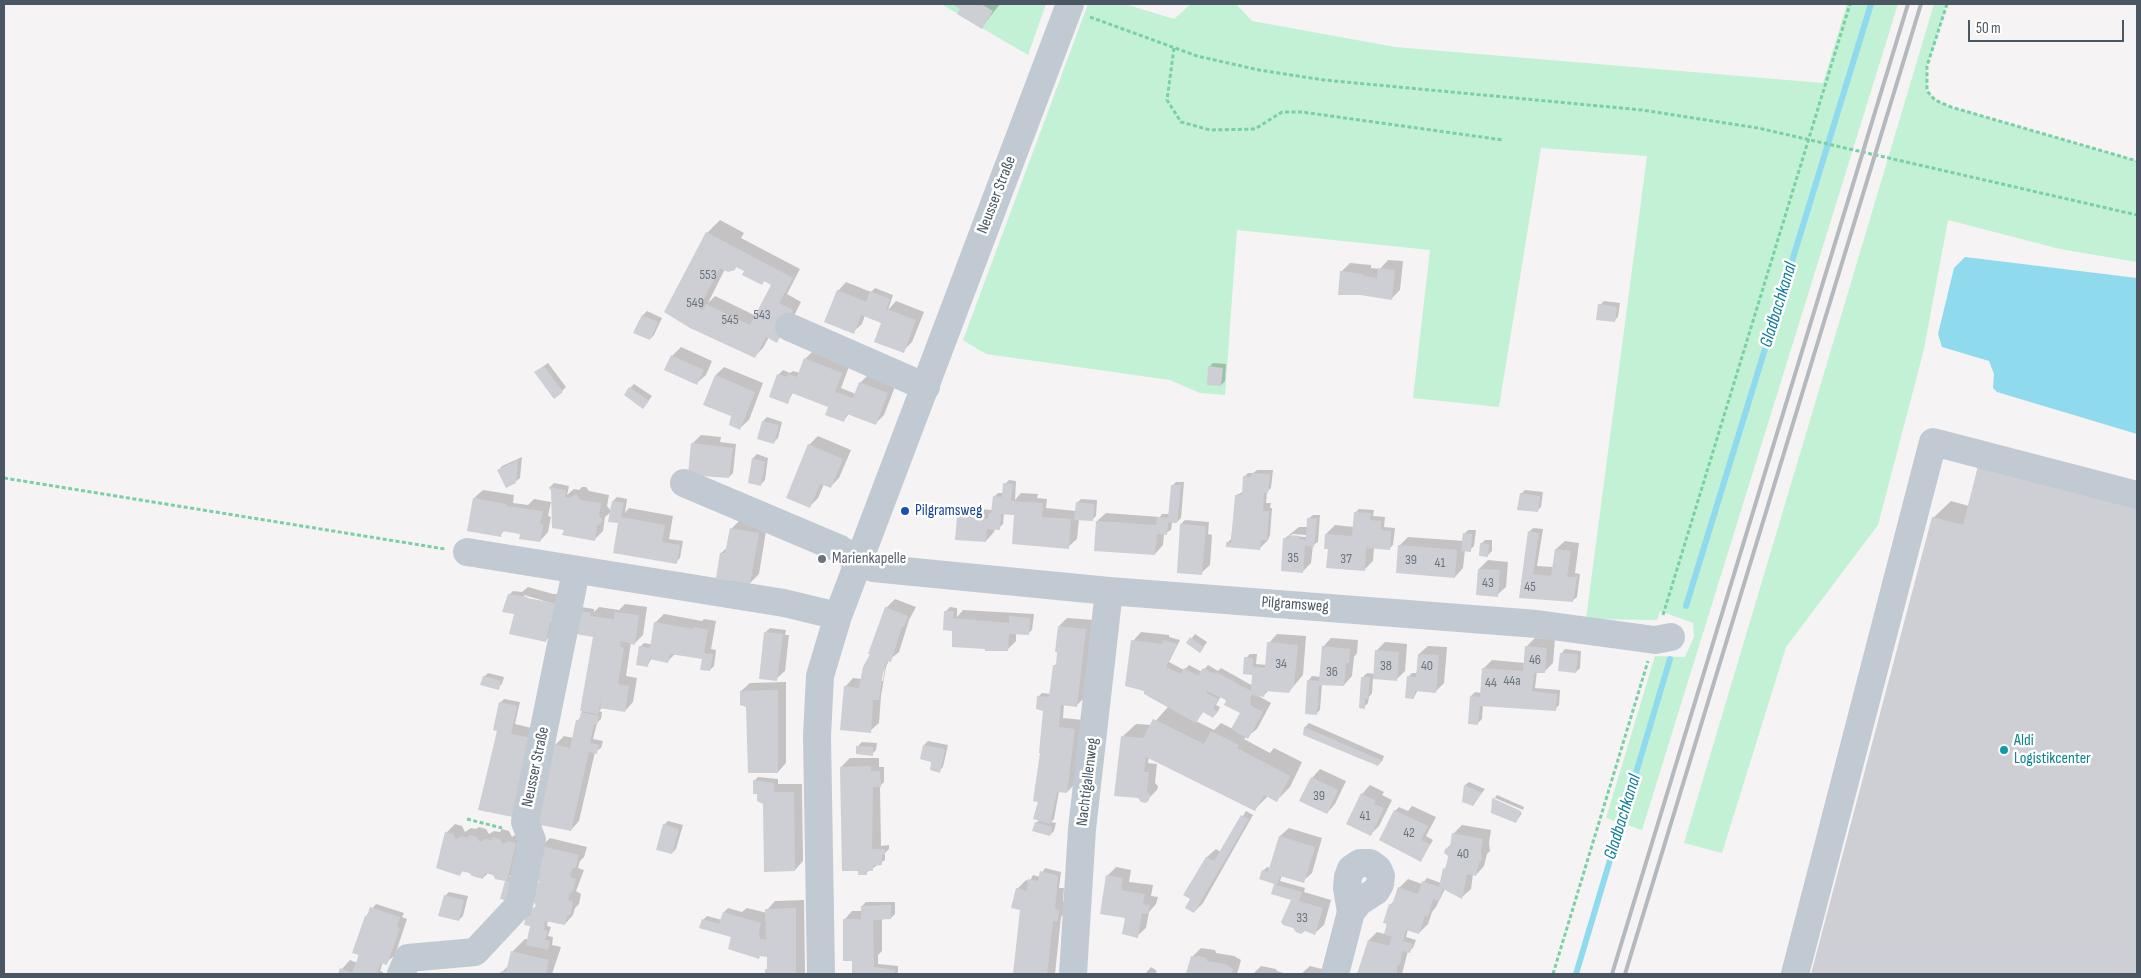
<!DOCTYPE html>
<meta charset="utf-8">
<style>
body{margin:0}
#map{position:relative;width:2141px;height:978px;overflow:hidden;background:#f5f3f3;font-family:"Sofia Sans Condensed",sans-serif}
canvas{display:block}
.frame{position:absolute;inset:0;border:5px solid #4a5661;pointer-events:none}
.scale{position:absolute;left:1968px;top:20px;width:156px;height:22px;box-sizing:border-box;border:2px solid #4a5661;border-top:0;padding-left:6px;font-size:15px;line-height:18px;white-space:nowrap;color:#4a5661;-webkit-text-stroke:4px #fff;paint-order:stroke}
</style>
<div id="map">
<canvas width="2141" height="978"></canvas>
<div class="frame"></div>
<div class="scale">50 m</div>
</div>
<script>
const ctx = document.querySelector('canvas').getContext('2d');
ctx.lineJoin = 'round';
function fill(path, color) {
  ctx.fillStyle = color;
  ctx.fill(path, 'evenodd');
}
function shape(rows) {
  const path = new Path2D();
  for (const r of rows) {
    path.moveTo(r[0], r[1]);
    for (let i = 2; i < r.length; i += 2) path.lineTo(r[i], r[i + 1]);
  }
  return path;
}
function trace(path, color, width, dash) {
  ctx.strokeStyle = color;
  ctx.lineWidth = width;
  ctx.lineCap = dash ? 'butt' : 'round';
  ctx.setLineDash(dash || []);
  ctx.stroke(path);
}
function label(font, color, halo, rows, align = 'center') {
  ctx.font = font + ' "Sofia Sans Condensed",sans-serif';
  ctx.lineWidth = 5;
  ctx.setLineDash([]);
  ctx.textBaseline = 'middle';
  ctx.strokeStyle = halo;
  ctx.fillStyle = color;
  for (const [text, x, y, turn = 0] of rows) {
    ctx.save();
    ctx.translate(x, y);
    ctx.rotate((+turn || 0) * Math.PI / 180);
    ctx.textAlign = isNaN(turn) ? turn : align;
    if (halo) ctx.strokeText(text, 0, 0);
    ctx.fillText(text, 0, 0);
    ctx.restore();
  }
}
fill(shape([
 [941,4,1046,4,1028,55],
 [1088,4,1125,4,1174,19,1191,4,1236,4,1252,21,1395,47,1823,83,1847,4,1898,4,1642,830,1606,818,1655,656,1685,657,1694,637,1693,623,1660,611,1657,620,1586,619,1647,156,1541,148,1499,407,1413,398,1430,250,1237,230,1225,395,1200,393,1170,380,986,354,963,340],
 [1934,4,1947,4,1927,66,1927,91,1935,100,1951,107,2137,161,2137,262,2060,249,1948,220,1924,349,1878,525,1786,647,1722,853,1684,843]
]), '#c3f1d5');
fill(shape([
 [1965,257,2137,278,2137,434,1997,392,1993,388,1994,374,1989,361,1942,347,1938,334,1954,268]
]), '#90daee');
fill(shape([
 [955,4,1000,4,982,27],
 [720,220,744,233,741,238,800,269,787,294,801,302,785,333,776,341,769,337,763,348,754,357,666,312,707,233],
 [737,266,746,270,762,284,765,280,773,284,756,316,715,296,708,303,725,269,735,268],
 [1388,260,1403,261,1400,290,1392,298,1341,272,1350,263,1371,265,1371,268,1380,269],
 [846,282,871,292,875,288,893,295,888,310,896,301,924,312,912,342,903,351,883,322,865,315,862,324,853,332,838,291],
 [1604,301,1620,303,1618,317,1614,321,1600,305],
 [647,311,662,318,654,335,650,339,643,315],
 [681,347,712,361,706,375,697,383,672,356],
 [814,350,850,364,841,388,856,394,860,383,869,374,896,384,884,415,875,424,849,414,844,420,830,407,793,393,787,403,770,396,779,374,783,370,790,373,793,371,800,373,805,359],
 [548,363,566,387,562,391,535,372],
 [1213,363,1226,364,1225,381,1221,385,1209,367],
 [724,367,763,383,749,420,740,428,716,375],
 [634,384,652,396,647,403,630,388],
 [767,417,782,422,778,438,774,442,763,421],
 [701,435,721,437,720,442,736,444,733,473,729,477,692,444],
 [818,436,851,450,839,478,830,487,824,484,818,498,809,507,809,445],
 [757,454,768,458,765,480,761,484,749,482,753,458],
 [522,457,520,478,515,482,499,470,502,466],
 [1257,470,1273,470,1271,488,1267,492,1266,503,1271,503,1270,508,1272,508,1270,535,1268,540,1259,549,1227,543,1231,539,1236,495,1243,492,1244,477,1248,473,1253,473],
 [1009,480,1016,481,1015,500,1021,493,1038,494,1037,498,1047,499,1046,508,1076,511,1077,503,1081,499,1097,500,1096,516,1092,520,1079,519,1077,539,1068,547,1015,514,1004,513,1003,524,999,528,995,528,994,532,986,541,958,517,967,508,992,510,994,497,998,493,1004,493,1005,484],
 [1176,482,1184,482,1181,518,1177,522,1172,522,1171,530,1164,534,1163,545,1155,554,1097,521,1106,513,1160,517,1162,514,1170,514,1172,486],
 [554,483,569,486,567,495,574,489,579,490,582,487,586,487,589,491,609,495,607,506,611,511,613,501,617,497,627,499,625,513,629,508,673,516,669,539,683,541,680,558,676,562,611,512,605,517,603,531,595,539,565,529,550,487],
 [2137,486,2137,974,1812,974,1933,518,1951,501,1969,506],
 [483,490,514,495,513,503,528,505,534,499,551,502,548,516,551,517,548,532,540,541,522,530,505,530,500,535,474,498],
 [1525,490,1543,492,1541,507,1537,511,1521,494],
 [1359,509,1374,510,1373,516,1385,517,1384,527,1395,528,1393,545,1389,549,1374,548,1373,561,1364,570,1329,548,1326,534,1335,525,1354,527,1355,513],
 [1313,515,1320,515,1318,542,1313,545,1311,563,1303,571,1284,539,1299,527,1308,527,1308,519],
 [1292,534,1306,535,1306,537,1290,536],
 [740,520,767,525,759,574,750,583,721,553,728,547,731,529],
 [1185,520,1209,522,1208,534,1212,535,1210,565,1201,573,1181,524],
 [1533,528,1543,529,1537,566,1553,567,1556,549,1565,541,1579,543,1575,573,1580,574,1577,597,1572,601,1520,597,1529,532],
 [1468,530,1476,530,1474,546,1470,550,1465,550,1463,568,1455,577,1399,546,1408,537,1464,541,1464,534],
 [1485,540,1492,540,1492,551,1488,555,1481,544],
 [1488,560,1508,562,1506,587,1497,595,1479,569],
 [528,587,553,594,562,594,554,632,545,641,516,610,509,595,513,591,522,592],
 [524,595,551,603,524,598],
 [895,599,916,607,909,620,899,652,889,660,886,667,881,696,879,723,870,731,845,687,853,678,862,679,872,654,869,653,886,608],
 [885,667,883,681,880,681],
 [625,604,647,607,643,635,635,643,631,642,626,676,637,678,633,702,625,711,602,708,599,711,602,712,601,719,597,723,593,739,603,741,601,748,595,752,579,821,571,830,555,745,564,736,573,738,577,721,581,717,594,636,572,632,581,607,594,609,594,612,599,607,619,610],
 [950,607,957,608,957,617,963,610,1034,614,1032,630,1028,634,1016,633,1016,641,1007,650,986,648,954,628,946,611],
 [664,614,702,621,704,619,716,621,711,649,716,650,714,666,710,670,704,658,675,654,668,661,652,658,647,666,640,647,644,643,651,644,655,623],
 [1067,618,1094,620,1085,697,1076,706,1064,704,1063,718,1083,720,1076,783,1067,792,1059,791,1054,819,1051,822,1056,823,1054,831,1050,835,1036,823,1039,820,1040,768,1044,710,1038,697,1042,693,1051,694,1054,666,1057,663,1059,626],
 [770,628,786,630,785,635,789,635,785,671,776,679,766,632],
 [1141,632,1169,635,1169,637,1180,640,1169,662,1184,670,1189,665,1202,672,1208,665,1218,671,1221,668,1253,686,1254,674,1246,658,1250,654,1257,654,1256,664,1267,665,1269,643,1277,634,1306,636,1303,675,1293,687,1268,691,1264,695,1255,694,1271,703,1257,729,1244,739,1270,753,1274,748,1302,762,1290,787,1277,800,1268,796,1255,809,1149,756,1148,763,1157,764,1155,783,1158,786,1157,790,1148,799,1122,737,1136,724,1152,725,1168,707,1133,641],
 [1221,696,1242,713,1233,729,1221,723,1214,730,1196,721,1204,711,1213,717,1217,713,1220,707,1216,705],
 [1195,634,1207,642,1200,652,1188,643],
 [1331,638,1358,640,1357,653,1354,657,1352,676,1344,685,1322,684,1320,710,1316,714,1308,681,1312,676,1321,677,1323,647],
 [1535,638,1555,639,1553,663,1544,672,1537,671,1535,688,1560,690,1559,705,1555,709,1483,705,1482,719,1478,723,1471,696,1475,692,1481,693,1483,669,1492,660,1525,663,1526,647],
 [1385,642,1407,644,1405,671,1396,680,1373,678,1372,693,1369,697,1368,703,1364,707,1363,677,1367,673,1375,674,1376,651],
 [1428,646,1447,647,1444,683,1435,692,1418,690,1414,697,1408,677,1412,673,1417,673,1419,654],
 [1565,649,1581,651,1580,668,1576,672,1561,654],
 [488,673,504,677,502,684,498,688,484,677],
 [786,682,786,763,778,772,741,691,750,683],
 [504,699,520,702,515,724,540,730,479,809,498,731,500,703],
 [1309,723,1384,756,1382,761,1378,765,1305,734,1305,727],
 [928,741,948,745,943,767,939,771,924,745],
 [862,742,877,743,876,750,872,754,857,753,858,746],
 [850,758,879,758,879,767,884,767,884,782,880,786,881,846,889,845,889,849,885,853,885,860,866,873,841,767],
 [1320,769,1346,781,1335,804,1327,813,1312,778],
 [758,777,778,779,778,784,802,784,803,861,795,870,758,792,754,781],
 [1469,782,1485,789,1476,800,1465,785],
 [1370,785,1384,792,1382,795,1392,800,1379,826,1370,835,1362,794],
 [1497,795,1524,807,1523,810,1495,798,1495,801,1522,813,1516,822,1492,812,1494,799],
 [1412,806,1436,817,1426,836,1433,840,1421,860,1395,811,1399,807,1408,811],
 [1246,811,1253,815,1203,903,1194,912,1192,899,1185,894,1207,857,1216,849,1221,852],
 [668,821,683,825,676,849,672,853,664,825],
 [455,824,462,826,465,832,471,828,476,829,479,827,486,829,489,834,494,831,500,832,502,829,509,831,512,837,518,833,524,835,515,871,509,877,519,880,515,897,506,880,494,874,488,873,483,878,464,870,459,875,446,833],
 [1462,825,1491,830,1489,843,1490,851,1487,854,1484,866,1476,875,1473,874,1471,889,1462,897,1445,889,1436,907,1432,912,1428,924,1419,933,1408,929,1406,937,1416,940,1413,948,1408,951,1402,974,1358,974,1369,940,1377,932,1385,934,1390,905,1395,900,1399,888,1408,879,1422,884,1427,878,1441,883,1449,856,1446,849,1451,844,1453,834],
 [1289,828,1322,838,1312,873,1303,881,1282,875,1280,881,1305,888,1304,892,1331,900,1324,925,1315,933,1292,898,1273,893,1276,883,1263,871,1267,867,1270,868,1280,836],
 [550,838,587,847,584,857,580,861,578,868,584,870,576,891,581,894,579,904,575,908,573,915,565,924,548,920,547,926,551,927,548,936,553,937,552,945,561,947,552,974,500,974,509,965,512,952,525,939,528,939,531,925,527,916,537,905,542,846],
 [1116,867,1131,870,1129,882,1153,885,1151,896,1158,897,1156,904,1149,912,1146,928,1137,936,1107,876],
 [1045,868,1061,872,1059,888,1064,888,1063,901,1068,902,1066,911,1061,917,1055,974,1020,974,1021,909,1017,889,1026,880,1030,881,1033,875,1040,877],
 [449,892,468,896,463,916,459,920,445,896],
 [804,900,805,974,766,974,766,970,768,967,768,954,761,955,759,957,734,933,703,920,707,916,722,920,724,912,728,908,742,912,747,908,767,913,767,910,775,901],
 [866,902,895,902,895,914,891,918,882,918,882,951,878,955,878,964,898,966,898,972,896,974,853,974,853,962,844,920,852,911,862,911,862,906],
 [376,904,404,913,402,917,407,919,395,955,386,963,383,962,380,971,383,972,382,974,340,974,342,969,350,960,357,963,366,916],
 [1201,948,1215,950,1216,953,1234,956,1241,960,1237,974,1187,974,1192,957],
 [1261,966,1276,969,1277,971,1287,974,1253,974],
 [1310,966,1326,970,1325,974,1301,974],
 [1151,967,1157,971,1155,974,1145,974]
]), '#0003');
trace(shape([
 [1686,606,1871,4],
 [1576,974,1670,659]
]), '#90daee', 6);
fill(shape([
 [952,4,981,4,993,11,982,29,957,14,960,9],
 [706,232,793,278,779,303,793,310,777,343,766,337,755,358,690,328,664,312],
 [736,267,744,271,742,275,762,285,764,281,771,285,750,325,706,304,703,310,699,308,720,268,728,272,735,270],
 [1378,268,1395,270,1392,300,1360,295,1338,295,1340,271,1363,274,1363,276,1377,278],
 [837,290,866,302,870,291,890,299,886,309,916,320,904,353,874,342,881,323,861,315,854,334,824,322],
 [1598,304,1617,307,1615,322,1596,320],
 [642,315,658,322,650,340,633,333],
 [671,355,704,370,697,385,664,370],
 [804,358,842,373,835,392,853,398,859,382,888,393,876,425,847,414,844,422,825,415,828,407,792,393,788,404,769,397,777,374,787,377,788,374,797,377],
 [544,366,563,392,554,399,534,372],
 [1208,366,1223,368,1221,386,1207,385],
 [715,375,755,392,740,430,729,425,731,416,703,405],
 [629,387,649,401,643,409,624,395],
 [762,421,779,425,774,444,757,439],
 [691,443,733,448,729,478,688,475],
 [808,444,843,459,831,488,820,484,810,508,786,498],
 [752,458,765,462,761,486,748,483],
 [518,460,516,483,506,488,497,470],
 [1978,466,2137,507,2137,974,1811,974,1932,517,1963,525],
 [1252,473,1270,474,1268,493,1264,493,1263,511,1269,511,1267,540,1261,540,1260,550,1226,547,1226,542,1231,543,1235,495,1242,495,1243,476,1251,477],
 [1003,483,1013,484,1011,501,1043,503,1042,517,1071,519,1069,549,1012,544,1014,515,1011,515,1001,514,1000,530,987,529,986,542,955,540,957,517,988,519,989,513,991,513,993,496,1002,497],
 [1171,485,1181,485,1177,523,1168,523,1167,535,1157,534,1155,555,1094,551,1096,521,1156,525,1157,517,1168,518],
 [548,487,566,490,565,497,570,498,576,494,580,500,601,503,599,515,603,521,597,526,595,541,562,535,564,530,552,528,551,490],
 [1520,493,1540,496,1538,512,1517,510],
 [473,498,506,504,506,506,543,511,540,524,543,525,540,542,519,539,520,534,502,531,501,537,467,531],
 [612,501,624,503,621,517,665,525,662,542,680,545,677,564,613,553,618,523,608,522],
 [1076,502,1094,504,1093,521,1074,520],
 [1354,512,1371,513,1370,520,1381,521,1381,530,1391,531,1390,550,1366,548,1365,571,1326,568,1328,549,1324,549,1325,534,1352,536],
 [1307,518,1317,519,1314,547,1305,546,1303,573,1281,571,1283,538,1289,538,1289,535,1300,536,1299,539,1306,540],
 [1180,524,1206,526,1202,575,1177,573],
 [730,528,759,533,750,584,716,578,720,553,725,553],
 [1528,531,1539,533,1533,574,1551,576,1555,549,1571,551,1567,577,1577,577,1573,602,1519,598],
 [1463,533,1472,534,1471,552,1461,551],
 [1480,543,1489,544,1488,557,1479,556],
 [1398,545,1457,550,1455,578,1396,573],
 [820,554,829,558,826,565,816,560,817,556],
 [1478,569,1500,570,1498,597,1476,595],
 [508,594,528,597,527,598,554,603,563,606,559,624,550,622,546,642,509,634,514,614,502,612],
 [885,607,908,616,904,627,902,626,891,662,887,661,883,673,879,700,873,700,871,733,840,730,844,686,859,688,863,667,870,654,868,654],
 [575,610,591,613,590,616,614,619,615,612,639,615,635,645,621,641,620,646,624,649,618,684,629,686,625,712,600,708,602,695,598,714,580,711,593,637,570,633],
 [944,611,954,611,953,618,1009,623,1009,616,1030,618,1029,635,1009,634,1008,651,985,651,985,649,952,647,952,631,943,630],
 [654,622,693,629,694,627,708,630,704,653,713,654,710,671,700,670,702,659,670,654,668,663,649,659,648,667,636,665,639,646,650,648],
 [1058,626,1086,629,1077,707,1061,705,1059,727,1075,729,1067,793,1057,792,1050,824,1033,819,1038,802,1033,801,1040,753,1039,753,1043,711,1036,709,1037,696,1049,697,1053,665,1056,665,1057,652,1055,652],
 [764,632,783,634,777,681,759,679],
 [1190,637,1204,647,1200,653,1186,643],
 [1131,640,1162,644,1163,640,1177,644,1166,667,1181,674,1184,668,1198,676,1203,668,1214,674,1216,672,1251,691,1252,675,1243,674,1244,657,1253,658,1253,667,1265,668,1267,642,1298,645,1294,685,1289,693,1265,691,1264,697,1251,695,1250,705,1263,712,1248,739,1231,729,1240,713,1224,705,1226,700,1207,691,1206,693,1218,699,1213,709,1217,711,1213,718,1203,712,1196,723,1144,694,1144,691,1125,686],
 [1322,646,1350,649,1349,663,1346,663,1344,686,1319,685,1317,715,1305,714,1307,680,1319,681],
 [1525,646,1547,648,1545,673,1534,673,1532,691,1557,694,1556,711,1480,706,1478,725,1468,724,1470,696,1480,697,1482,668,1523,671],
 [1375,650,1399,652,1397,681,1373,679],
 [1560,653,1578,654,1576,673,1558,671],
 [1418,654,1439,655,1436,693,1415,691,1414,699,1405,698,1407,676,1416,677],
 [483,676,501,681,499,690,480,685],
 [1361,677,1370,677,1368,699,1365,698,1365,709,1359,708],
 [778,690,778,773,748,773,746,707,740,705,740,691],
 [499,702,517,706,511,734,532,738,513,817,478,810,497,731,493,730],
 [581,712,599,716,597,725,594,724,590,743,599,745,597,754,589,752,571,831,536,824,554,744,570,748,576,720,579,721],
 [1153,719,1204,744,1211,731,1239,745,1237,748,1290,776,1277,802,1264,795,1255,811,1146,757,1144,772,1149,772,1147,792,1150,795,1149,800,1146,803,1141,802,1138,798,1114,796,1121,736,1143,738],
 [1304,727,1381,760,1378,766,1303,735],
 [923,745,945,749,940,773,930,770,931,762,920,759],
 [856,746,873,747,873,756,856,754],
 [871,766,871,771,880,771,881,787,873,787,872,849,885,849,885,855,882,855,882,865,873,866,873,871,867,871,867,875,858,875,858,871,842,871,840,767],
 [1311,777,1338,790,1327,814,1299,801],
 [753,780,774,783,774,792,794,792,795,871,764,872,763,804,757,801,757,794,753,794],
 [1464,785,1482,793,1473,806,1462,802],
 [1361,793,1376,801,1374,804,1384,808,1371,836,1346,824],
 [1492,798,1521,811,1516,823,1491,813],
 [1394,810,1428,826,1421,840,1430,844,1421,862,1379,840],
 [1241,815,1249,819,1194,913,1185,908,1190,899,1183,895,1206,857,1214,861],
 [1035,822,1052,827,1050,836,1032,831],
 [663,824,679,829,672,854,656,850],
 [445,832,453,834,456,839,461,836,468,838,469,835,477,837,480,842,485,839,492,840,492,837,500,839,503,844,508,841,516,843,507,881,516,884,512,902,500,899,505,881,495,879,493,875,485,873,483,879,472,876,469,873,462,871,460,876,436,868],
 [1452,833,1483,839,1481,852,1482,860,1479,863,1476,876,1467,874,1462,899,1443,889,1439,901,1433,899,1428,917,1425,916,1419,934,1406,930,1403,941,1413,944,1410,953,1402,951,1400,964,1397,966,1397,974,1357,974,1368,940,1389,946,1392,937,1384,934,1387,924,1383,923,1389,904,1392,905,1398,887,1418,894,1422,881,1439,887,1443,868,1446,869,1448,856,1444,853,1445,849,1450,847],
 [1279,836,1315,847,1304,883,1280,876,1277,885,1302,892,1299,901,1323,908,1315,935,1305,931,1301,934,1296,932,1293,928,1283,925,1281,922,1291,900,1271,894,1274,884,1259,879,1262,870,1268,872],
 [541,846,579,855,576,867,572,869,570,877,576,879,573,891,570,893,568,900,573,902,571,914,567,916,565,925,545,921,544,930,548,931,545,940,550,941,548,950,526,945,530,926,524,925,526,915,530,916,532,909,536,906,533,901,534,885,539,882,536,877],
 [1040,871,1058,876,1055,909,1059,910,1058,921,1053,921,1047,974,1013,974,1020,910,1011,908,1016,888,1027,891,1028,879,1038,881],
 [1106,875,1123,878,1121,890,1145,894,1143,904,1150,905,1148,914,1142,913,1138,938,1122,934,1125,918,1100,914],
 [444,895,464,900,459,921,438,916],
 [891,905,891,919,873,920,874,967,895,970,895,974,852,974,852,961,843,961,843,919,861,919,861,906],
 [370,907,400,917,397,927,400,928,387,965,381,963,377,974,338,974,340,968,352,973,359,955,352,953,365,916,367,916],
 [796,908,796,974,765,974,765,969,767,969,767,957,760,956,759,959,728,949,731,937,699,928,702,919,719,924,723,912,761,923,759,933,760,939,766,940,765,909],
 [511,951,549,960,546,974,497,974,503,971,506,972],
 [1191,956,1199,956,1206,958,1207,961,1225,964,1233,969,1231,974,1186,974]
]), '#cdcfd5');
trace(shape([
 [1947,4,1927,66,1927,91,1935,100,1951,107,2137,161],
 [1090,17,1197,56,1259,70,1324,80,1642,110,1758,128,2137,215],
 [1174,48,1167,100,1181,122,1210,130,1255,129,1282,112,1302,112,1503,140],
 [4,478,445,549],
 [1663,615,1850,4],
 [467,819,502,828],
 [1553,974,1648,661]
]), '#7ad0a6', 3, [4, 2.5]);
trace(shape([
 [789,327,926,387],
 [684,483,840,549,859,562,873,568,1109,591,1537,624,1655,640,1671,637],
 [467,552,784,603,838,616],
 [401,974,408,958,475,952,519,905,532,840,525,822,576,571],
 [821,974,817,736,820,676,838,616,1070,4],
 [1073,974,1082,829,1109,591],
 [1335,974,1351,912,1347,888,1348,877,1351,869,1360,863,1370,863,1378,869,1381,876,1380,884,1376,891,1359,902,1351,912],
 [1795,974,1933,442,2137,495]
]), '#c1cad2', 28);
trace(shape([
 [1612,974,1908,4],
 [1625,974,1921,4]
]), '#b5b8bd', 4);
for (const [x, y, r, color] of [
 [905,511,5,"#1a4fb4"],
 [822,559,5,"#6b7280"],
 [2004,750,5,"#0f9aa8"]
]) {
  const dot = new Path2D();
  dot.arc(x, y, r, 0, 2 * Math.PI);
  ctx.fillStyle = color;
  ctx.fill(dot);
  trace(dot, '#fff', 2);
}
label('14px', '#6b747e', null, [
 ["553",708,275],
 ["549",695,303],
 ["543",762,315],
 ["545",730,320],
 ["35",1293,558],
 ["37",1346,559],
 ["39",1411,560],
 ["41",1440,563],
 ["43",1488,583],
 ["45",1530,587],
 ["46",1535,660],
 ["34",1281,664],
 ["38",1386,666],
 ["40",1427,666],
 ["36",1332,672],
 ["44a",1512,681],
 ["44",1491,683],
 ["39",1319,796],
 ["41",1365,816],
 ["42",1409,833],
 ["40",1463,854],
 ["33",1302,918]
]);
label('16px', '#4a5661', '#fff', [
 ["Neusser Straße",997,195,-69],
 ["Pilgramsweg",1295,605,4],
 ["Neusser Straße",536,767,-78],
 ["Nachtigallenweg",1088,782,-83]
]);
label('16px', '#164399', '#fff', [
 ["Pilgramsweg",915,511]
], 'left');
label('16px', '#5b616d', '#fff', [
 ["Marienkapelle",832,559]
], 'left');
label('16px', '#0d838f', '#fff', [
 ["Aldi",2014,741],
 ["Logistikcenter",2014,759]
], 'left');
label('italic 18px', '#0c7c9b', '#fff', [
 ["Gladbachkanal",1779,305,-73],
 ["Gladbachkanal",1623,817,-73]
]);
</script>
